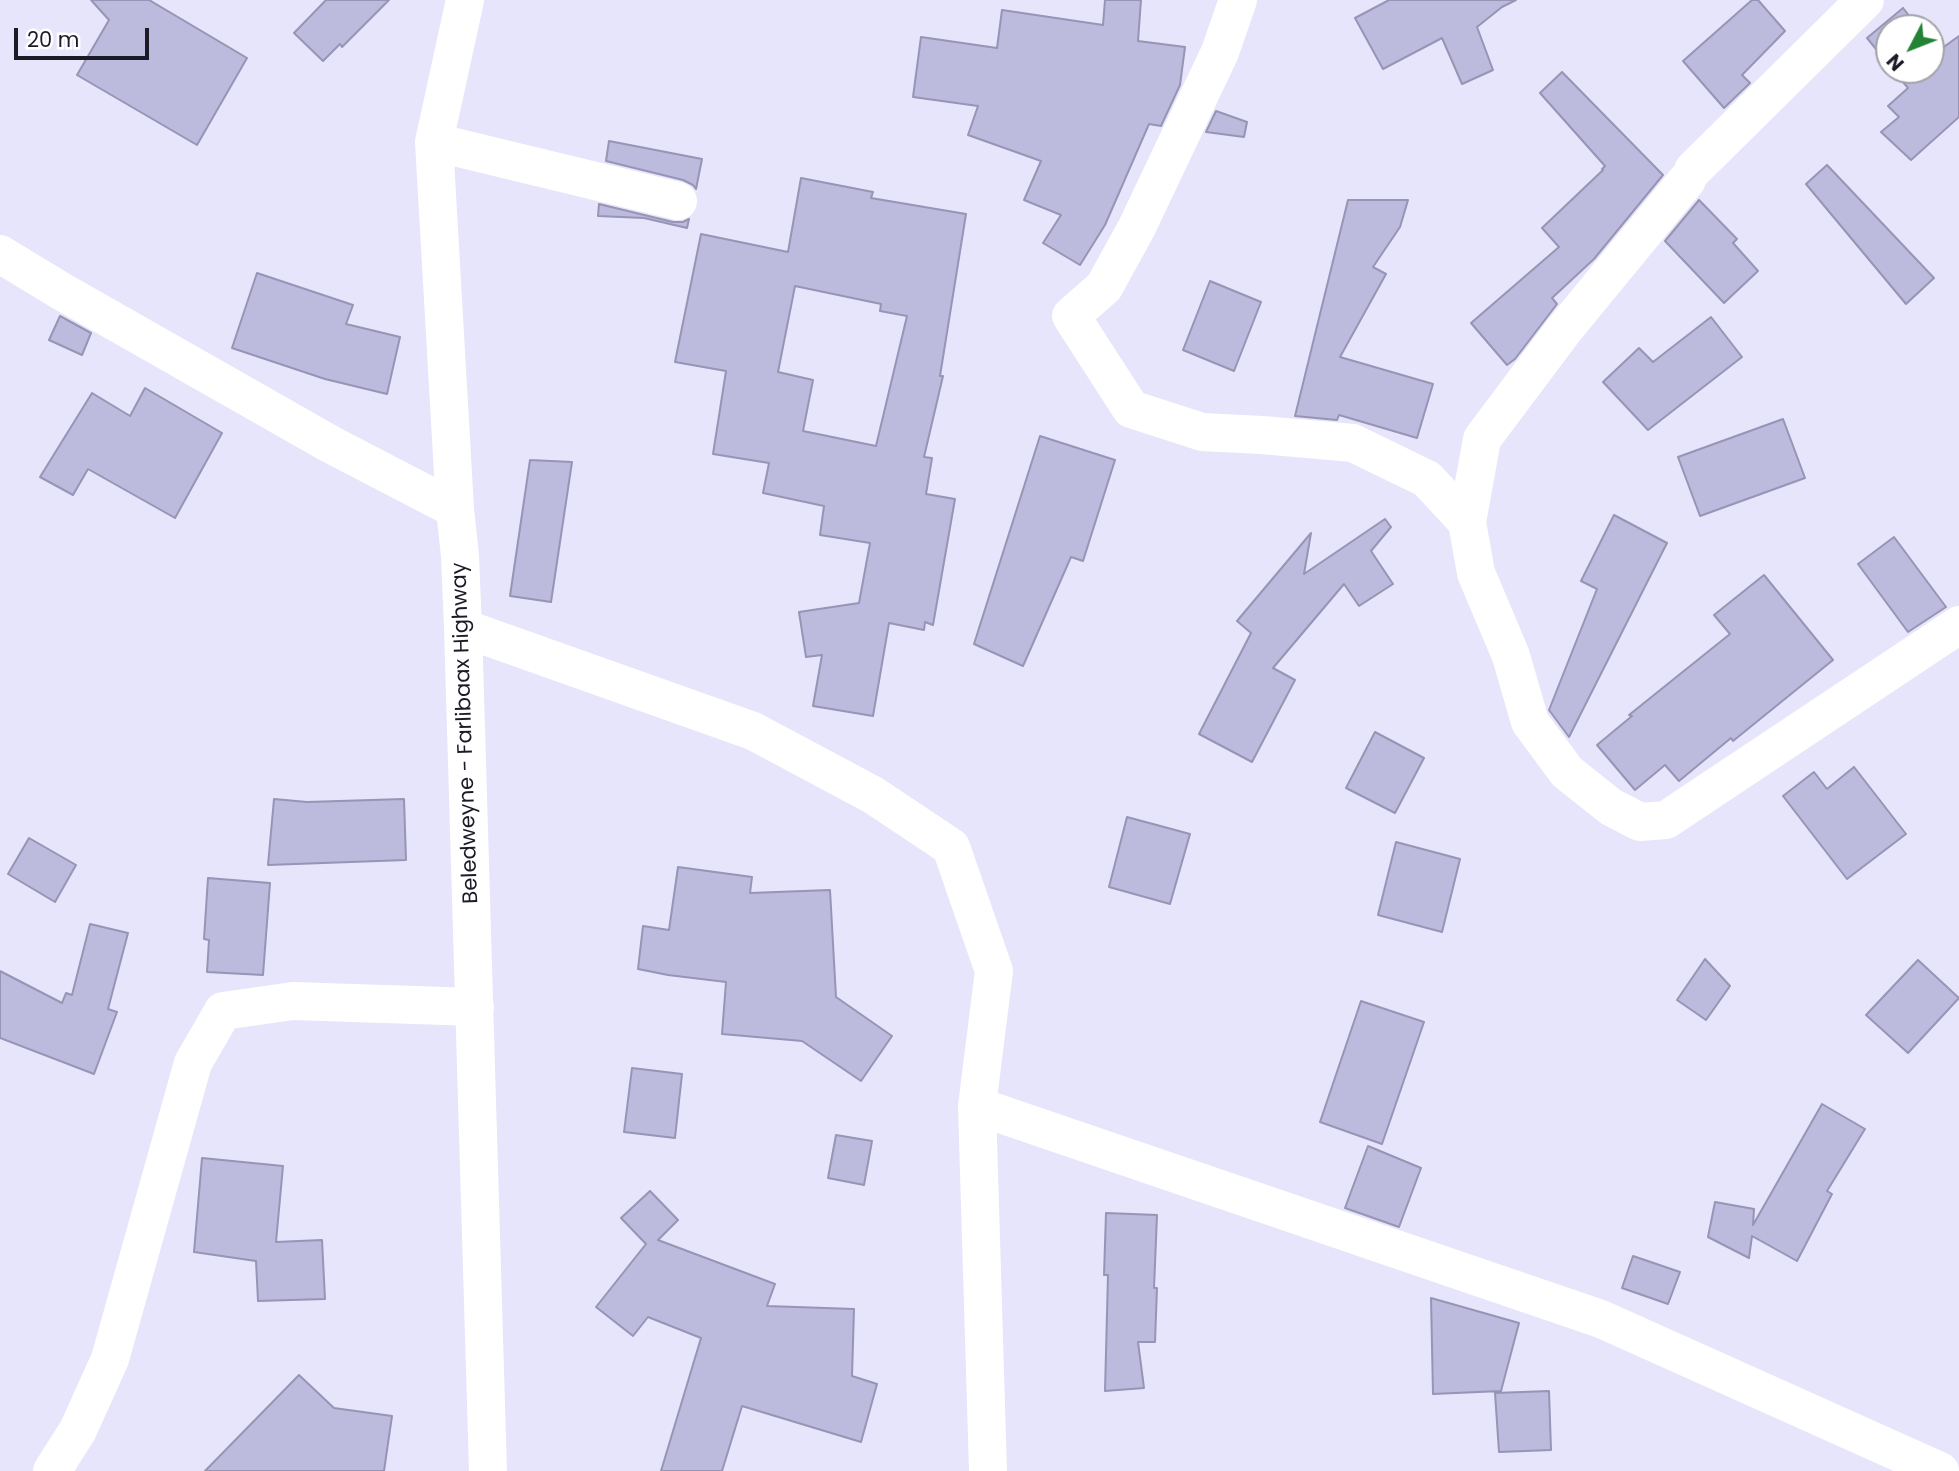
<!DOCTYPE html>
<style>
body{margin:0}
#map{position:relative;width:1959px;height:1471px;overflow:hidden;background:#e6e5fb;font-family:Poppins,sans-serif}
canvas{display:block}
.north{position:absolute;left:1875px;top:14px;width:70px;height:70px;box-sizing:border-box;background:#fff;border:2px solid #a4a3a9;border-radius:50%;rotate:228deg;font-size:19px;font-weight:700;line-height:28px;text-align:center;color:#1c1a27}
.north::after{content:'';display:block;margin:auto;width:24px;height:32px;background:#228335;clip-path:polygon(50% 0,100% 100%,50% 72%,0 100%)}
.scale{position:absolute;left:14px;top:28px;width:135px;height:32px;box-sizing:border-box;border:4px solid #1c1a27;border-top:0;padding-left:9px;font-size:21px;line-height:24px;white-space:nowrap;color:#1c1a27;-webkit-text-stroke:5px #fff;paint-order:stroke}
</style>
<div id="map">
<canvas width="1959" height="1471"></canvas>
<div class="north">N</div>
<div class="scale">20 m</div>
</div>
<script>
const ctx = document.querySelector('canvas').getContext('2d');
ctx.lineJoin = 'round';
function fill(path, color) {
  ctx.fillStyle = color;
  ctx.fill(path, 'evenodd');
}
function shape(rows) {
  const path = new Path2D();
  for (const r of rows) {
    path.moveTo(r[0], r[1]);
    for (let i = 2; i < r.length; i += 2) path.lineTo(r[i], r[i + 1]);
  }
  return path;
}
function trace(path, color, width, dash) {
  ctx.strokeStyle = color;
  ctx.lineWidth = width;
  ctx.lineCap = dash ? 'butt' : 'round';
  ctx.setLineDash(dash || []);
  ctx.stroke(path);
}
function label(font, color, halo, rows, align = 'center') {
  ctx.font = font + ' Poppins,sans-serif';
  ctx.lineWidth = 5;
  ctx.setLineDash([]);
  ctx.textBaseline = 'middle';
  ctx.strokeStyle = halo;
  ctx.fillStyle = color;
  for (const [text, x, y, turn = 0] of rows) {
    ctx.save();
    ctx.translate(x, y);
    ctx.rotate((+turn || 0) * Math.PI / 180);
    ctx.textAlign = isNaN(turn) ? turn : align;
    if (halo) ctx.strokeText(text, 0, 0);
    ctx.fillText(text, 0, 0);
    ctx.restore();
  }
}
const building = shape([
 [91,0,149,0,247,58,197,145,77,75,109,20,91,0],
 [326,0,389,0,342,47,340,44,323,61,294,33,326,0],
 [1105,0,1141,0,1138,41,1185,47,1180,85,1161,126,1149,124,1105,225,1080,265,1043,243,1061,215,1024,200,1041,161,968,135,978,106,913,97,921,37,997,48,1002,10,1103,25,1105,0],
 [1389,0,1516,0,1502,7,1477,27,1493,70,1462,84,1442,38,1383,69,1355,18,1389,0],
 [1752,0,1758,0,1785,31,1742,75,1750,83,1724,108,1683,61,1752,0],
 [1903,8,1919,28,1889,28,1889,65,1867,38,1903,8],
 [1959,36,1959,117,1911,160,1881,132,1899,117,1888,106,1908,88,1893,70,1931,70,1931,43,1938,51,1959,36],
 [1562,72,1663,175,1594,259,1552,298,1557,304,1515,359,1507,365,1471,323,1559,247,1542,228,1603,170,1602,169,1605,166,1540,93,1562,72],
 [1216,111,1247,122,1244,137,1206,132,1216,111],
 [609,141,702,159,696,189,693,185,683,180,606,161,609,141],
 [1827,165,1934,278,1906,304,1806,184,1827,165],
 [801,178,873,192,871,198,966,214,940,376,943,376,924,457,932,458,926,494,955,499,933,625,925,622,924,630,889,623,873,716,813,706,822,655,806,657,799,612,859,603,870,543,820,535,824,506,763,493,769,463,713,454,726,371,675,362,701,234,788,252,801,178],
 [795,286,881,304,880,311,907,316,876,446,803,431,813,380,778,372,795,286],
 [1348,200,1408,200,1400,227,1373,267,1386,274,1340,357,1433,384,1417,438,1339,415,1337,420,1295,416,1348,200],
 [1699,200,1737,239,1733,243,1758,271,1724,303,1665,241,1699,200],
 [599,204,673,222,683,222,689,219,687,228,644,218,598,216,599,204],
 [257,273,353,305,346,324,400,337,387,394,325,379,232,348,257,273],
 [1210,281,1261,302,1234,371,1183,350,1210,281],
 [60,316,91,333,82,355,49,340,60,316],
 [1711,317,1742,357,1648,430,1603,382,1639,348,1653,362,1711,317],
 [145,388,222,433,175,518,88,469,73,495,40,477,92,393,130,416,145,388],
 [1783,419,1805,478,1700,516,1678,457,1783,419],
 [1040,436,1115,460,1083,561,1071,557,1023,666,974,644,1040,436],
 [530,460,572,462,551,602,510,596,530,460],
 [1614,515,1667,543,1569,737,1549,710,1597,589,1581,581,1614,515],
 [1385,519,1391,527,1371,551,1393,584,1359,606,1344,584,1273,668,1295,680,1252,762,1199,734,1251,633,1237,621,1311,533,1304,574,1385,519],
 [1894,537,1946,607,1908,632,1858,564,1894,537],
 [1764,575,1833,660,1733,741,1731,738,1679,781,1665,765,1635,790,1597,745,1632,716,1629,715,1730,634,1714,615,1764,575],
 [1375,732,1424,758,1395,813,1346,788,1375,732],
 [1854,767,1906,834,1847,879,1783,796,1814,772,1827,789,1854,767],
 [274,799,307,802,404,799,406,860,268,865,274,799],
 [1127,817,1190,834,1170,904,1109,887,1127,817],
 [29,838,76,865,55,902,8,874,29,838],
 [1396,842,1460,859,1442,932,1378,915,1396,842],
 [678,867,752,877,750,893,830,890,836,997,892,1036,861,1081,802,1041,722,1034,726,982,668,975,638,969,643,926,669,930,678,867],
 [208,878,270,883,263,975,207,972,209,940,204,939,208,878],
 [90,924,128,933,108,1009,117,1012,94,1074,0,1038,0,971,62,1003,66,993,72,995,90,924],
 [1705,959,1730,986,1706,1020,1677,1000,1705,959],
 [1918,960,1959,998,1908,1053,1866,1015,1918,960],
 [1361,1001,1424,1022,1382,1144,1320,1122,1361,1001],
 [632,1068,682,1074,675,1138,624,1132,632,1068],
 [1822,1104,1865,1129,1827,1191,1832,1194,1797,1261,1752,1236,1749,1258,1708,1237,1715,1202,1754,1209,1753,1225,1822,1104],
 [836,1135,872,1141,864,1185,828,1178,836,1135],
 [1368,1146,1421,1168,1399,1227,1345,1208,1368,1146],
 [202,1158,283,1166,276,1242,322,1240,325,1299,258,1301,256,1261,194,1252,202,1158],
 [650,1191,678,1220,658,1240,775,1284,767,1306,854,1309,852,1376,877,1384,861,1442,742,1406,722,1471,661,1471,701,1338,648,1317,633,1336,596,1307,646,1244,621,1218,650,1191],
 [1106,1213,1157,1215,1154,1288,1157,1288,1155,1342,1138,1342,1144,1388,1105,1391,1108,1275,1104,1275,1106,1213],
 [1633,1256,1680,1272,1668,1304,1622,1288,1633,1256],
 [1431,1298,1519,1323,1501,1391,1433,1394,1431,1298],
 [299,1375,334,1408,392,1416,384,1471,205,1471,299,1375],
 [1549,1391,1551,1450,1499,1452,1495,1393,1549,1391]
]);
fill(building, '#bcbadd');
trace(building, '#9794b5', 2);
trace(shape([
 [465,0,434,142,455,509,460,556,463,628,488,1471],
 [1238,0,1220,52,1137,227,1104,287,1071,316,1131,409,1202,432,1262,435,1353,443,1427,479,1467,522,1482,439,1563,331,1687,180],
 [434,142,678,201],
 [1693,170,1865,0],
 [0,254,61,291,330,444,455,509],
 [1467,522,1476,573,1511,656,1530,722,1567,772,1611,807,1640,822,1666,820,1959,625],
 [463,628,753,731,873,795,951,847,994,971,977,1106,1601,1319,1940,1471],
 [977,1106,988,1471],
 [52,1471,78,1430,110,1359,193,1063,223,1011,293,1001,475,1007]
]), '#fff', 38);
label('21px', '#1c1a27', '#fff', [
 ["Beledweyne - Farlibaax Highway",466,733,-92]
]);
</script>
